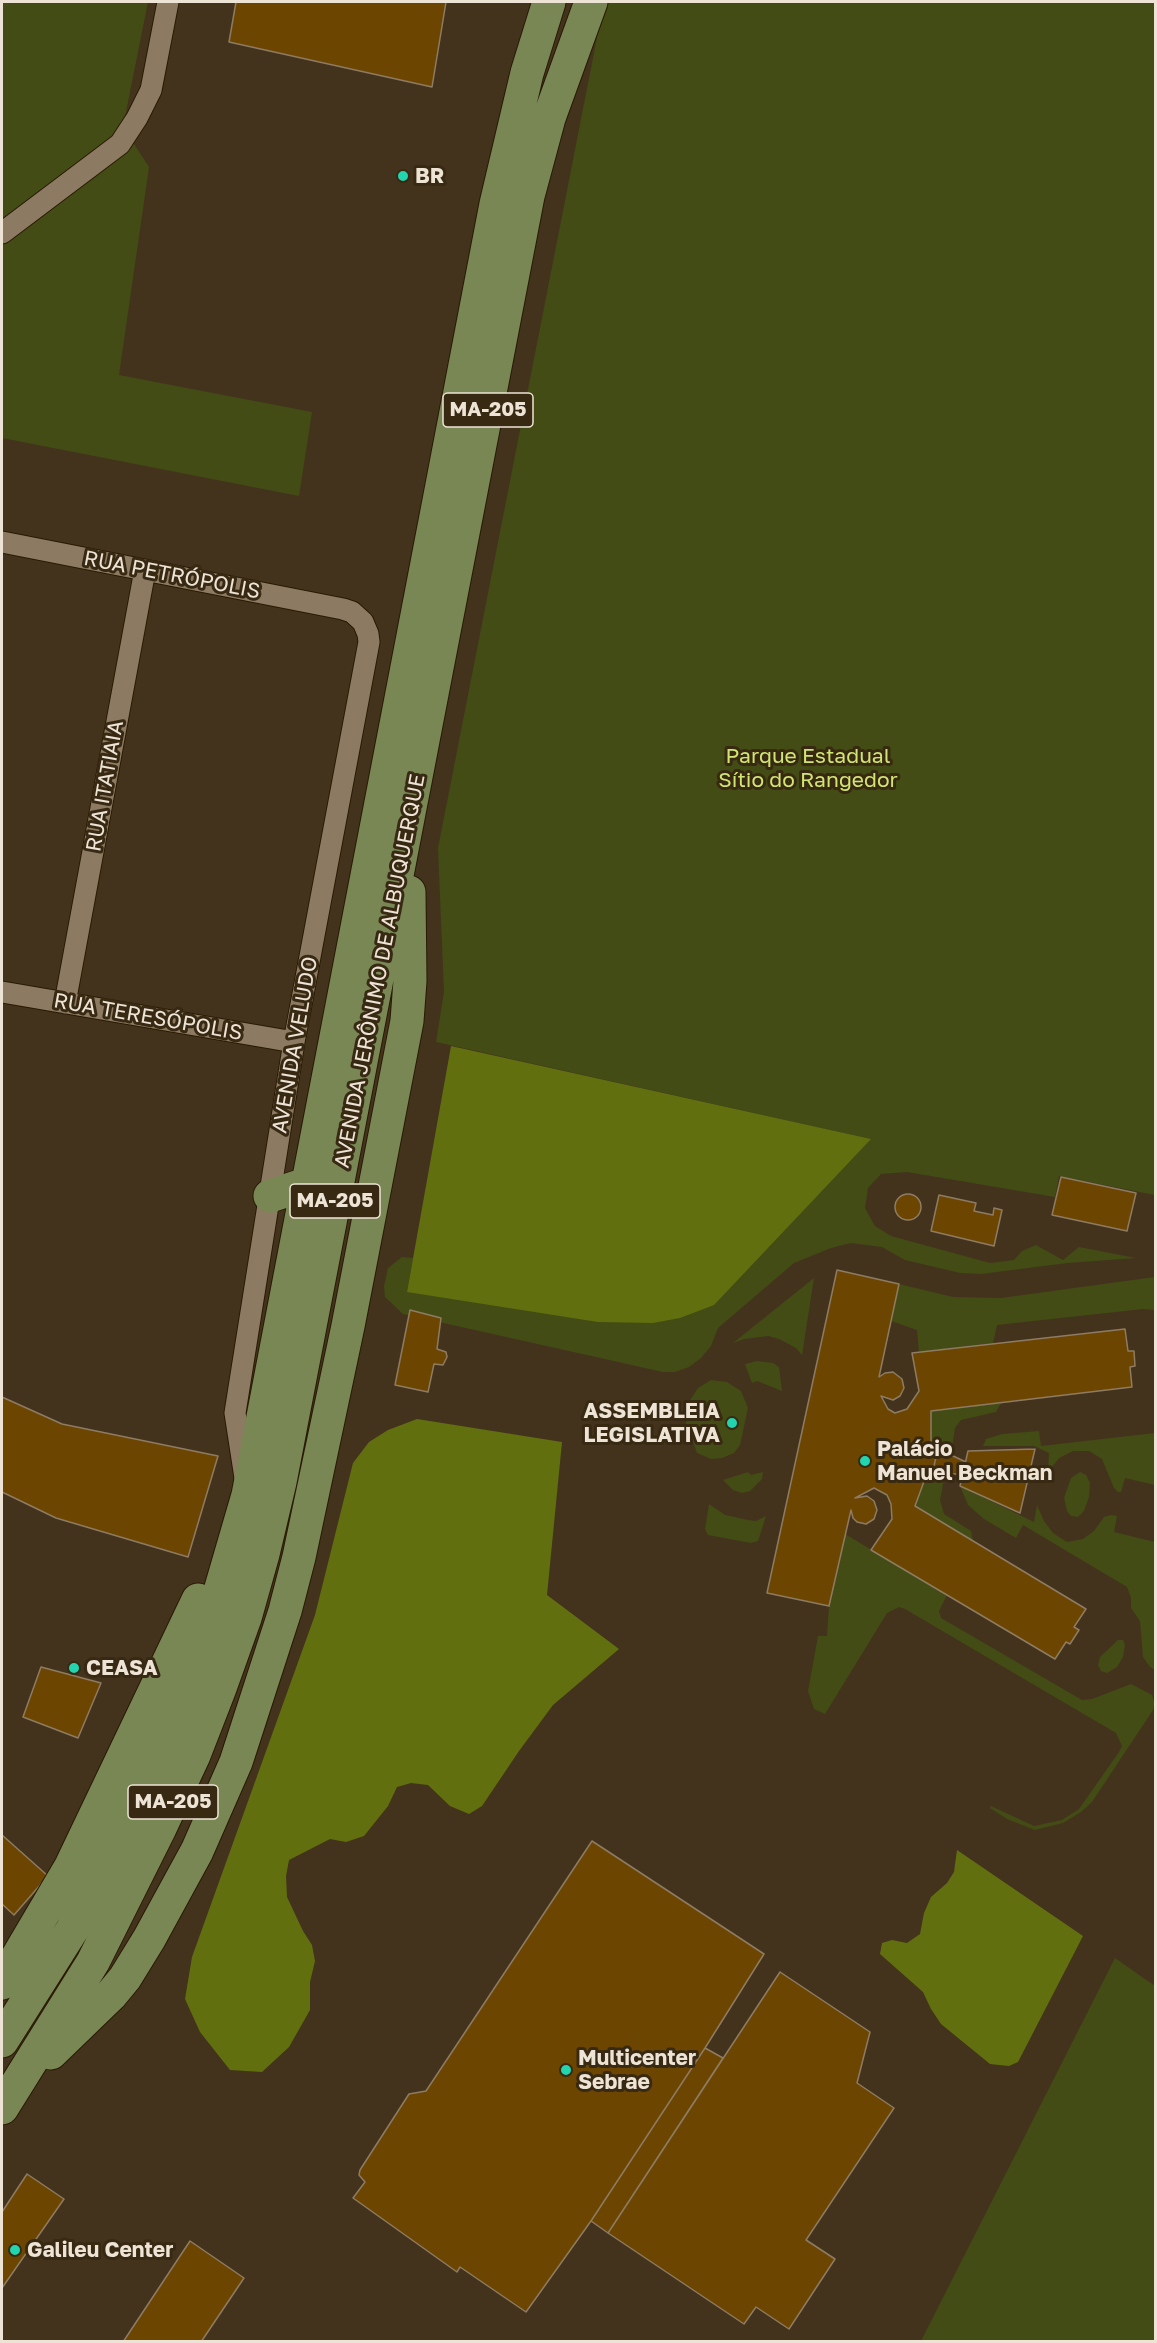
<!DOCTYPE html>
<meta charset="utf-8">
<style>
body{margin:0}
#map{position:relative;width:1157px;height:2343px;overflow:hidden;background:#43331d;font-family:"Golos Text",sans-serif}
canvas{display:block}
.frame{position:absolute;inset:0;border:3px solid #eee4d6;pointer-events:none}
</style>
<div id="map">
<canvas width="1157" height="2343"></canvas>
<div class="frame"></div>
</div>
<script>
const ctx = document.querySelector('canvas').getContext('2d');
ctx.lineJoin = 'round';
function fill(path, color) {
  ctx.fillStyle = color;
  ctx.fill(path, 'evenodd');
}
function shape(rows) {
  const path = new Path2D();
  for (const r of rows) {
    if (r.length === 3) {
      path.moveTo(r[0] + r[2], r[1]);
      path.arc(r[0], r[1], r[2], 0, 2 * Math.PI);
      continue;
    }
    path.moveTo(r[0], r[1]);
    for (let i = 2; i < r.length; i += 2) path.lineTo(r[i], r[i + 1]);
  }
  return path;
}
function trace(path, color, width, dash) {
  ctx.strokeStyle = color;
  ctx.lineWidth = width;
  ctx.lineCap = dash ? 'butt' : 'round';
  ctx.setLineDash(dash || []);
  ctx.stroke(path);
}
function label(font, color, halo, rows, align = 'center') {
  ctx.font = font + ' "Golos Text",sans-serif';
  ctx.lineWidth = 6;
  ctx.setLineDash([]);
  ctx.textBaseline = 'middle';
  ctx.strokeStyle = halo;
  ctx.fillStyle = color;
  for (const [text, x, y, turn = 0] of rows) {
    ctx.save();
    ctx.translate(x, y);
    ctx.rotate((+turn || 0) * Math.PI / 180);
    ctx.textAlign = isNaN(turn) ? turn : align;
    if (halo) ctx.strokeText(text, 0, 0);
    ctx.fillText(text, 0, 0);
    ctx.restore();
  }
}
fill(shape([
 [2,2,148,2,123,127,149,167,119,375,312,412,299,496,2,438],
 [604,2,1155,2,1155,1195,1059,1176,1055,1197,907,1172,881,1174,868,1188,865,1208,875,1226,891,1236,990,1263,1014,1260,1022,1251,1036,1245,1063,1260,1079,1247,1136,1258,1067,1263,981,1274,960,1273,905,1260,882,1247,851,1243,831,1248,794,1263,718,1328,711,1346,701,1358,689,1367,675,1372,663,1372,403,1314,385,1297,384,1286,388,1268,402,1257,413,1258,407,1292,870,1139,436,1042,444,992,438,848],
 [1155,1277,1155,1310,1143,1309,997,1325,993,1343,919,1352,917,1330,891,1321,899,1284,953,1297,1001,1298],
 [814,1278,802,1355,796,1348,779,1339,768,1336,744,1339,733,1343],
 [757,1361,773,1363,779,1367,782,1391,757,1381,752,1383,745,1364],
 [711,1380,727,1382,741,1391,748,1408,740,1445,734,1453,722,1458,711,1459,697,1453,686,1423,690,1400,698,1388],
 [1001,1403,996,1412,961,1420,955,1428,951,1455,931,1445,931,1411],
 [1039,1431,1041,1446,1155,1433,1155,1485,1125,1478,1121,1492,1118,1492,1114,1488,1102,1459,1089,1451,1073,1451,1059,1458,1048,1472,1049,1453,1034,1446,983,1446,986,1439,1002,1434],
 [748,1472,751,1475,763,1472,762,1479,750,1491,742,1493,733,1490,723,1480],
 [1080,1472,1086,1475,1090,1483,1089,1497,1084,1511,1078,1517,1071,1516,1067,1511,1064,1498,1071,1478],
 [932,1474,945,1474,940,1500,944,1514,971,1531,973,1541,915,1506,926,1476],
 [960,1486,1034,1522,1037,1505,1044,1521,1053,1533,1067,1542,1083,1539,1094,1531,1104,1517,1111,1515,1117,1516,1114,1532,1155,1542,1155,1670,1150,1667,1143,1657,1140,1621,1131,1608,1131,1598,1127,1587,1023,1525,1016,1538,984,1519,968,1505],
 [709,1504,725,1515,748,1520,756,1521,766,1516,758,1541,751,1543,708,1535,705,1529],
 [845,1534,947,1595,939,1611,941,1618,1082,1700,1092,1699,1131,1684,1152,1695,1155,1704,1153,1710,1092,1802,1081,1812,1063,1823,1035,1830,1007,1819,990,1808,991,1806,1034,1826,1062,1820,1079,1809,1119,1752,1122,1746,1116,1733,905,1609,899,1607,887,1613,825,1714,814,1709,808,1691,818,1636,827,1636,829,1606],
 [1118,1640,1123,1640,1125,1645,1123,1657,1117,1667,1107,1673,1101,1671,1098,1665,1100,1657],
 [1115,1958,1155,1986,1155,2341,921,2341]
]), '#434c15');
fill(shape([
 [451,1046,871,1139,714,1305,680,1318,653,1323,598,1322,407,1292],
 [417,1419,562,1442,547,1595,619,1649,553,1705,519,1751,482,1806,469,1814,450,1806,428,1785,411,1783,397,1787,388,1806,364,1836,346,1842,330,1839,289,1860,286,1876,287,1897,303,1931,312,1945,315,1961,310,1982,310,2010,289,2047,262,2072,230,2070,200,2032,185,1999,192,1957,315,1615,353,1463,369,1442,388,1430],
 [957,1850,1083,1936,1018,2062,1009,2066,990,2064,941,2024,931,2009,923,1992,880,1954,882,1943,892,1940,907,1943,920,1934,924,1913,931,1897,947,1883,954,1872]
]), '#626f0f');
const building = shape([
 [236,2,446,2,432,87,229,42,236,2],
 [1061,1177,1136,1193,1127,1231,1052,1215,1061,1177],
 [908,1207,13],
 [939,1195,976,1203,974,1211,993,1215,994,1208,1002,1210,994,1246,931,1231,939,1195],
 [837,1270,899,1284,879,1377,885,1373,893,1372,902,1379,904,1388,900,1396,893,1400,881,1396,888,1409,895,1413,907,1409,919,1391,912,1353,1125,1329,1128,1351,1134,1351,1135,1366,1130,1367,1132,1387,931,1411,931,1445,938,1449,932,1474,926,1476,915,1506,1086,1609,1074,1627,1079,1630,1070,1644,1066,1642,1055,1659,871,1550,892,1519,891,1504,887,1495,874,1488,855,1498,867,1496,874,1501,877,1510,874,1519,866,1524,857,1522,853,1518,851,1510,829,1606,767,1593,837,1270],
 [410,1310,441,1318,437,1349,446,1352,447,1357,443,1365,434,1364,428,1392,395,1385,410,1310],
 [2,1397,62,1424,218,1456,188,1557,56,1518,2,1492,2,1397],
 [938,1449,966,1462,963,1474,932,1474,938,1449],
 [1035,1449,1020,1513,960,1486,968,1451,1035,1449],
 [41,1667,101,1683,78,1738,23,1717,41,1667],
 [2,1835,48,1876,14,1915,2,1904,2,1835],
 [592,1841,764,1954,705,2048,591,2221,526,2312,460,2267,457,2272,353,2198,365,2182,359,2175,360,2170,409,2094,426,2091,592,1841],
 [780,1972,870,2032,857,2083,894,2108,806,2240,835,2259,789,2329,756,2307,744,2324,608,2233,780,1972],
 [705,2048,723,2058,608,2233,591,2221,705,2048],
 [27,2174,64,2199,2,2288,2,2212,27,2174],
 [190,2241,244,2278,201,2342,123,2342,190,2241]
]);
fill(building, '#6c4600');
trace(building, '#8e7b63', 1.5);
const minor = shape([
 [2,233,120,144,137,118,151,90,168,2],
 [2,542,343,609,352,612,363,622,368,634,369,642,294,1042,235,1413,245,1478],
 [2,992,294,1042],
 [65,1003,145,570]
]);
const primary = shape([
 [270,1196,309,1183],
 [2,1983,70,1868,198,1600],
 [2,2041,72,1930,139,1799,170,1729,194,1668,216,1605,248,1495,496,204,527,73,549,2],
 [51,2053,111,1995,125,1978,149,1939,197,1851,236,1762,285,1611,299,1557,348,1326,407,1021,410,981,409,892],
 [2,2108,93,1962,160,1828,194,1755,220,1688,245,1618,263,1554,280,1482,528,196,549,118,591,2]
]);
trace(minor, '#291a04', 23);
trace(primary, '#291a04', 35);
trace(minor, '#8d7a62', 21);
trace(primary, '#788754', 33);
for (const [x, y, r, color] of [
 [403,176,6,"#22d5af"],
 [732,1423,6,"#22d5af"],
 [865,1461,6,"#22d5af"],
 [74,1668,6,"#22d5af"],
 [566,2070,6,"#22d5af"],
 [15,2250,6,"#22d5af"]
]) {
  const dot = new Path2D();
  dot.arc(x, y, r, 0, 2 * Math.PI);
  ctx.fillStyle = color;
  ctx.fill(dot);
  trace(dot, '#382913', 2);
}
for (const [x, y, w] of [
 [488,410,90],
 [335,1201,90],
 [173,1802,90]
]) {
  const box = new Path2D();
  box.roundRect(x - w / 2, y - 17, w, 34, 4.5);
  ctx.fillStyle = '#382913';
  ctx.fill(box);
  trace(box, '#eee4d6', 1.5);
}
label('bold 20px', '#eee4d6', null, [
 ["MA-205",488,410],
 ["MA-205",335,1201],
 ["MA-205",173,1802]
]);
label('bold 21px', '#eee4d6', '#382913', [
 ["BR",415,176],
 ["ASSEMBLEIA",720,1411,"right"],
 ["LEGISLATIVA",720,1435,"right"],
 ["Palácio",877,1449],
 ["Manuel Beckman",877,1473],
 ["CEASA",86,1668],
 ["Multicenter",578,2058],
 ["Sebrae",578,2082],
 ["Galileu Center",27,2250]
], 'left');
label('21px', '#eee4d6', '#382913', [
 ["RUA PETRÓPOLIS",172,575,11],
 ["RUA ITATIAIA",105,786,-80],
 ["AVENIDA JERÔNIMO DE ALBUQUERQUE",380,971,-79],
 ["RUA TERESÓPOLIS",148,1017,10],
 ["AVENIDA VELUDO",295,1045,-80]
]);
label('21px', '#d0e671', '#382913', [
 ["Parque Estadual",808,756],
 ["Sítio do Rangedor",808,780]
]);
</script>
